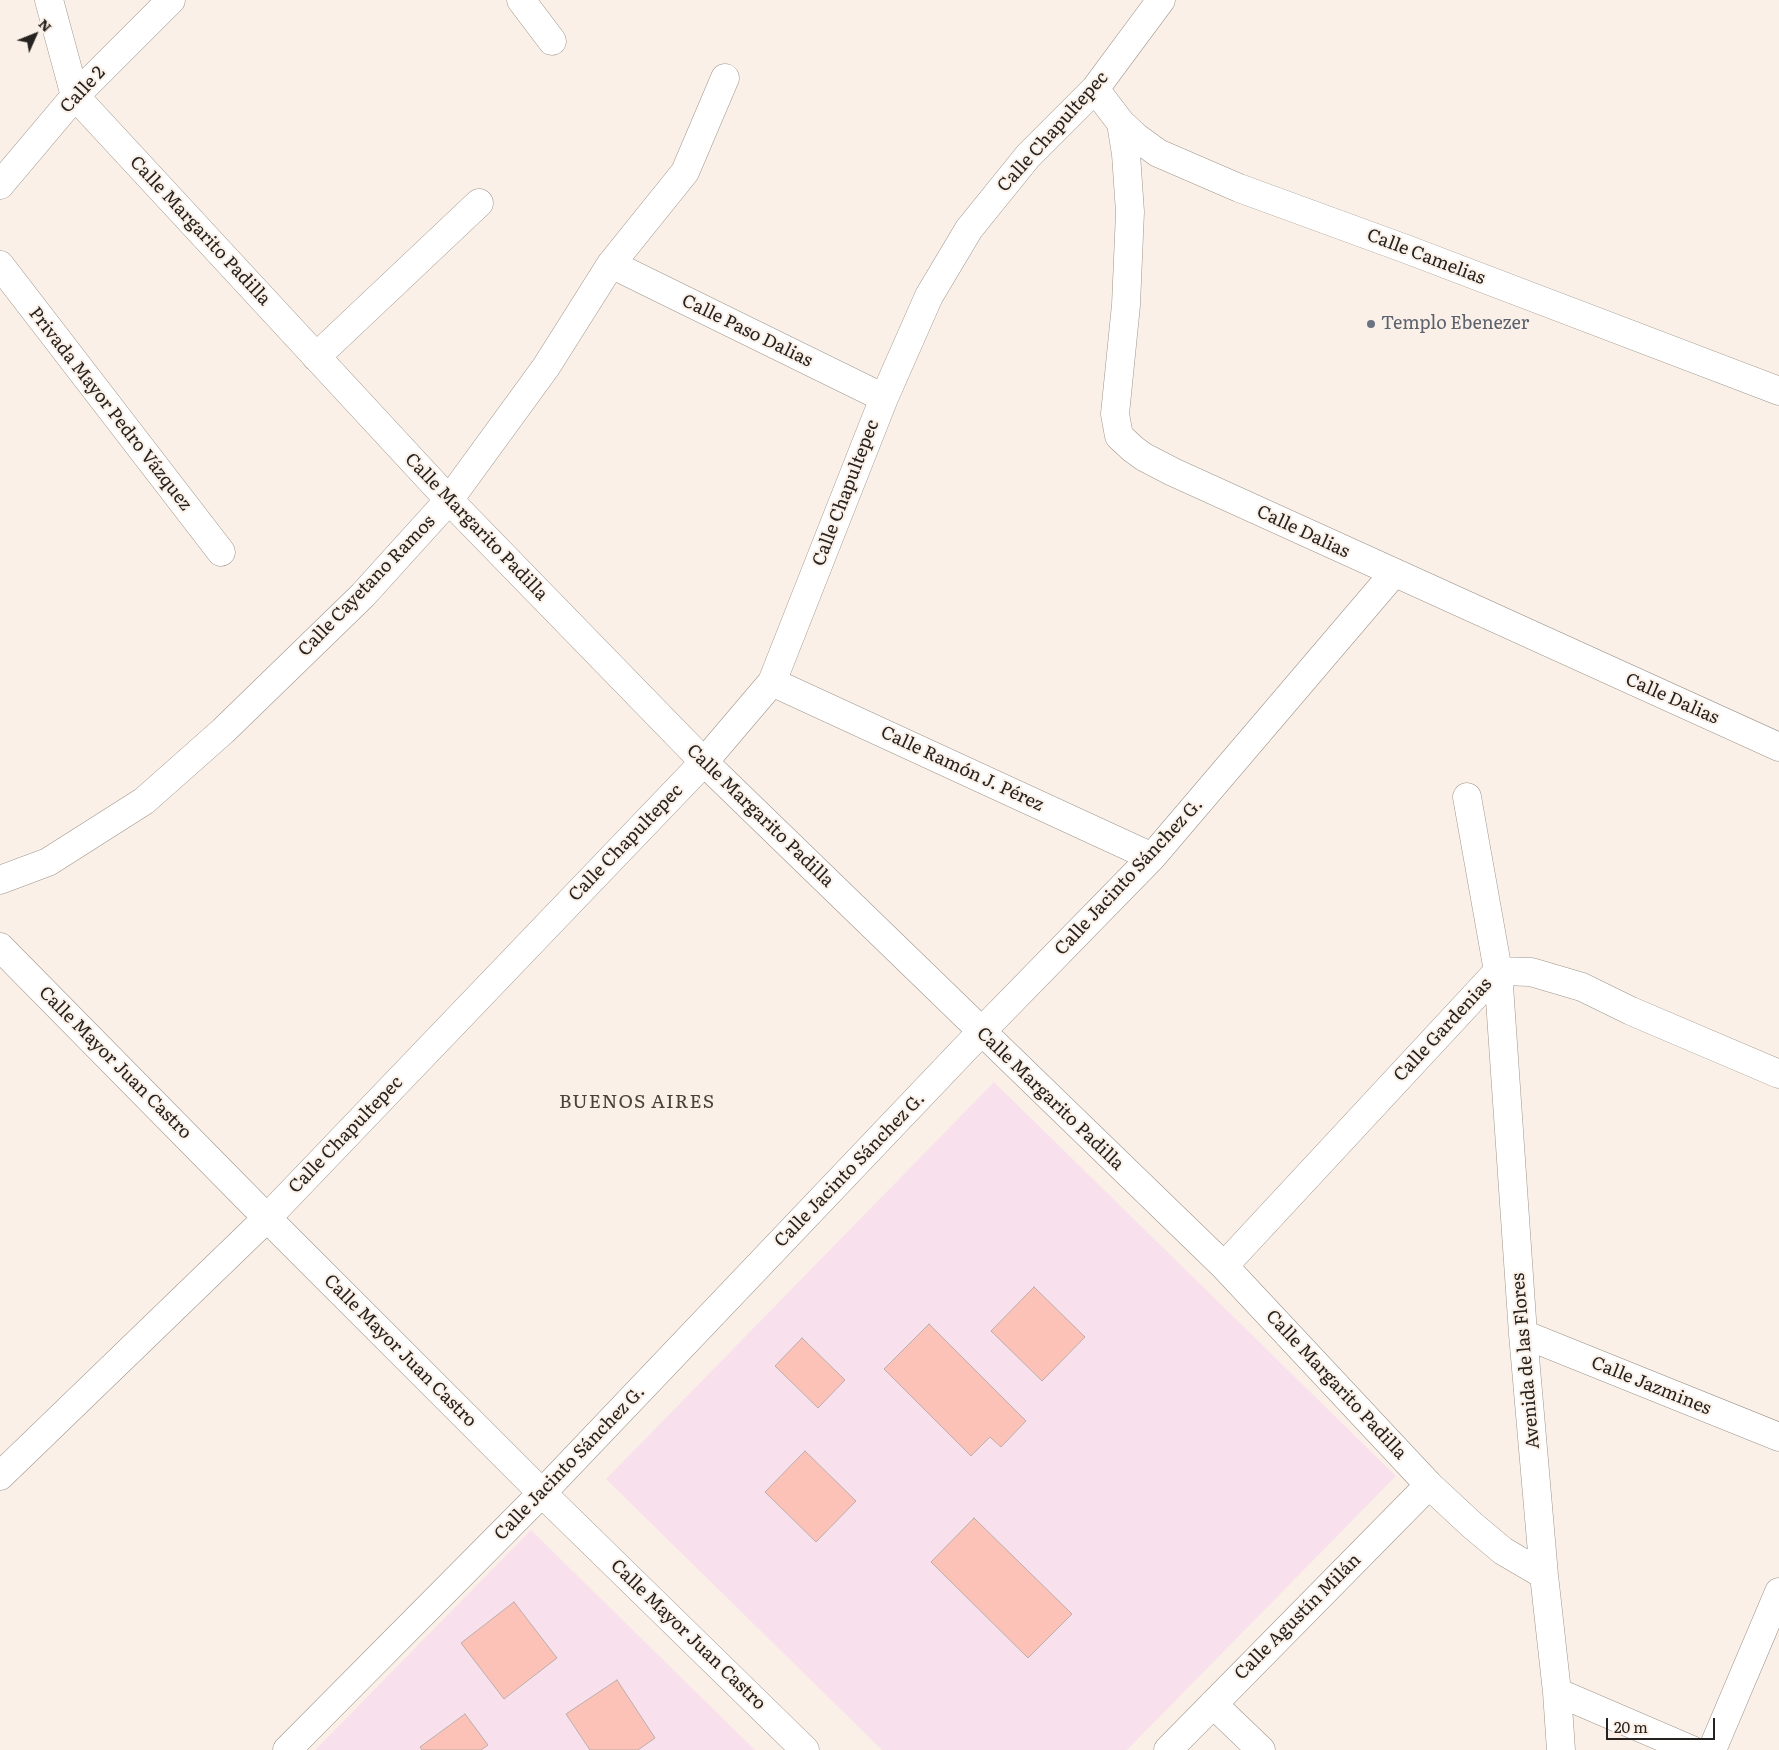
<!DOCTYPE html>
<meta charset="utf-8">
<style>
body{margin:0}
#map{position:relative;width:1779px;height:1750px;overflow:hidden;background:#faf0e7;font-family:Literata,serif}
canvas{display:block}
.north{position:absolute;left:10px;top:10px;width:50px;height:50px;-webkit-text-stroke:4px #faf0e7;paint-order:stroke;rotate:46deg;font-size:14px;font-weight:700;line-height:20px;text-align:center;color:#26221f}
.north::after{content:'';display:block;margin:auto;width:18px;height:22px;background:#26221f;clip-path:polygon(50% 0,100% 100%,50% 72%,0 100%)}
.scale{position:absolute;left:1606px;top:1718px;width:109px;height:22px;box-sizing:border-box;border:2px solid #26221f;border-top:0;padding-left:6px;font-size:15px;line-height:18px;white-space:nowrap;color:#26221f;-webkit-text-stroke:4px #faf0e7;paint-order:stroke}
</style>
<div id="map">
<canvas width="1779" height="1750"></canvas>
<div class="north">N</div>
<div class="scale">20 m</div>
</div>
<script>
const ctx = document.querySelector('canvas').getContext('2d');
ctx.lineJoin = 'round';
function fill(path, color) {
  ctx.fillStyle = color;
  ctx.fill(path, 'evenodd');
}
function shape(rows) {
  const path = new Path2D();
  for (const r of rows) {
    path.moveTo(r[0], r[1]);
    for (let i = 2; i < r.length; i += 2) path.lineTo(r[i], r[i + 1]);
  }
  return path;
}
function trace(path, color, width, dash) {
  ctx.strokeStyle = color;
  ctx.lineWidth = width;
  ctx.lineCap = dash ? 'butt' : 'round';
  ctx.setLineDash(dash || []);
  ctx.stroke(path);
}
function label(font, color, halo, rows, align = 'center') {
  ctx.font = font + ' Literata,serif';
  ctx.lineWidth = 4;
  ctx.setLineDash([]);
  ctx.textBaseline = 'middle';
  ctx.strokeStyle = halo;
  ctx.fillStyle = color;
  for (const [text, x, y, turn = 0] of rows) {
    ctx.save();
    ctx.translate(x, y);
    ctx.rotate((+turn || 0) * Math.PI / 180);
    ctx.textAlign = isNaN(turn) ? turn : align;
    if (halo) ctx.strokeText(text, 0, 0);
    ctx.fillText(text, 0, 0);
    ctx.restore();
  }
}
fill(shape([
 [994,1082,1396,1476,1127,1750,882,1750,606,1479],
 [531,1530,755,1750,315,1750]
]), '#f8e1ec');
const building = shape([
 [1034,1287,1085,1337,1042,1381,991,1331,1034,1287],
 [929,1324,1026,1421,1001,1447,990,1437,971,1456,884,1369,929,1324],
 [802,1338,845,1380,818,1408,775,1366,802,1338],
 [805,1451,856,1501,816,1542,765,1492,805,1451],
 [974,1518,1072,1614,1028,1658,931,1562,974,1518],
 [514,1602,557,1658,504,1699,461,1643,514,1602],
 [617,1680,655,1738,638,1750,590,1750,566,1714,617,1680],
 [465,1714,488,1745,481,1750,422,1750,420,1747,465,1714]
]);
fill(building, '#fcc2b8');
trace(building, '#bcaeac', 1);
const minor = shape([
 [49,0,75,96,449,500,704,762,1224,1266,1429,1485,1472,1525,1503,1551,1544,1575],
 [521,0,552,41],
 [1095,89,1121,123,1136,137,1158,153,1239,188,1406,249,1779,391],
 [1121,123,1126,154,1130,212,1126,305,1115,414,1119,436,1133,449,1144,457,1173,472,1779,747],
 [0,185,75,96,171,0],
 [611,264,884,398],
 [0,265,221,552],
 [316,357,479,203],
 [772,682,1152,857],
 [1467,797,1498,971,1523,1334,1544,1575,1557,1692,1561,1750],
 [0,880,48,862,144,801,223,731,363,595,449,500,546,367,611,264,685,172,725,78],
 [0,947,267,1218,542,1493,805,1750],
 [1224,1266,1498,971,1531,972,1582,987,1631,1011,1779,1074],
 [1523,1334,1779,1437],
 [0,1476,267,1218,704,762,772,682,884,398,929,296,969,229,1028,156,1095,89,1161,0],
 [1557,1692,1692,1750],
 [1213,1704,1261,1750],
 [287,1750,542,1493,981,1032,1152,857,1394,573],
 [1168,1750,1429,1485],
 [1712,1750,1779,1592]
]);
trace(minor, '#9d948b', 29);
trace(minor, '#fff', 28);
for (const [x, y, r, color] of [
 [1371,324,5,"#6b7280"]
]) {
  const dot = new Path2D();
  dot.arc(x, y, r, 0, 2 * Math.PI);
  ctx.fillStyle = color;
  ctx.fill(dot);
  trace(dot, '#faf0e7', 2);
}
label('18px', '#26221f', '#faf0e7', [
 ["Calle 2",83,90,-47],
 ["Calle Chapultepec",1053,132,-48],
 ["Calle Margarito Padilla",200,231,47],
 ["Calle Camelias",1426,257,21],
 ["Calle Paso Dalias",747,331,26],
 ["Privada Mayor Pedro Vázquez",110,409,52],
 ["Calle Chapultepec",846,493,-69],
 ["Calle Margarito Padilla",476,527,46],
 ["Calle Dalias",1303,532,25],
 ["Calle Cayetano Ramos",367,586,-46],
 ["Calle Dalias",1672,699,24],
 ["Calle Ramón J. Pérez",962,769,25],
 ["Calle Margarito Padilla",760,816,44],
 ["Calle Chapultepec",626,843,-46],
 ["Calle Jacinto Sánchez G.",1129,877,-47],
 ["Calle Gardenias",1443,1030,-47],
 ["Calle Mayor Juan Castro",115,1063,45],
 ["Calle Margarito Padilla",1050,1099,44],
 ["Calle Chapultepec",346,1135,-46],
 ["Calle Jacinto Sánchez G.",850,1170,-46],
 ["Calle Mayor Juan Castro",400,1351,45],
 ["Avenida de las Flores",1526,1361,-95],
 ["Calle Margarito Padilla",1336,1385,47],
 ["Calle Jazmines",1651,1386,22],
 ["Calle Jacinto Sánchez G.",570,1463,-46],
 ["Calle Agustín Milán",1298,1617,-45],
 ["Calle Mayor Juan Castro",688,1635,44]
]);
label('18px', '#5b616d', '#faf0e7', [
 ["Templo Ebenezer",1381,324]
], 'left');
ctx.letterSpacing = '1px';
label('19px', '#49423a', '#faf0e7', [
 ["BUENOS AIRES",637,1102]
]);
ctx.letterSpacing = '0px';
</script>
